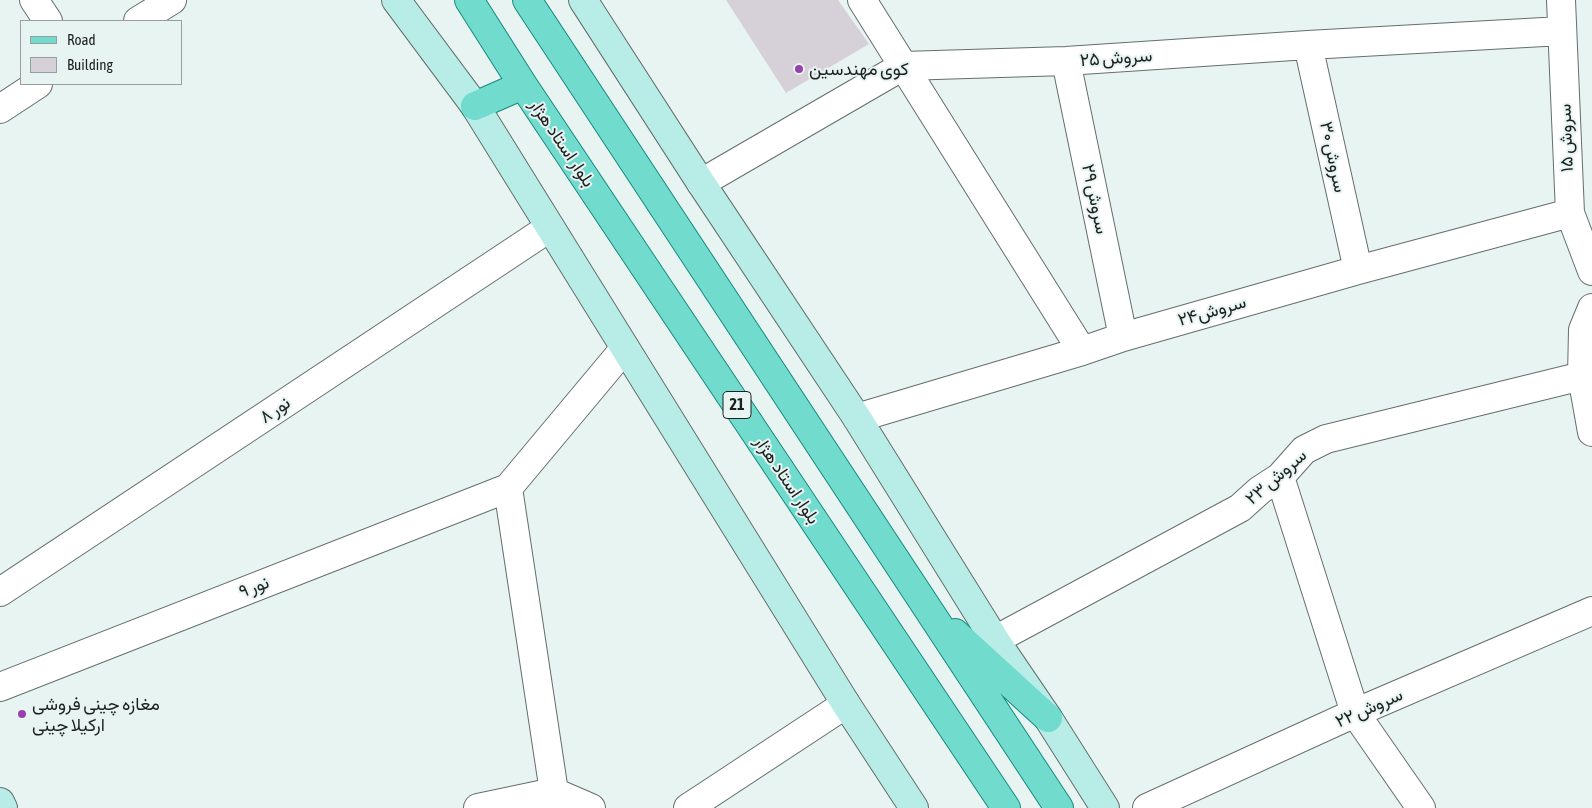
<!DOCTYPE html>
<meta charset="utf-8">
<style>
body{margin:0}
#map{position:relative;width:1592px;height:808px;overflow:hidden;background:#e8f4f2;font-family:"Asap Condensed",sans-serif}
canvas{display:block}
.legend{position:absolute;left:20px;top:20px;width:162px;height:65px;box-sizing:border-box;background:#e8f4f2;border:1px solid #969f9e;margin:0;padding:6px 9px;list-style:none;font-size:15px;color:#1c201f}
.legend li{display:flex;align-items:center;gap:10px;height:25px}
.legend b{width:25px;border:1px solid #969f9e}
</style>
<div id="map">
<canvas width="1592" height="808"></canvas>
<ul class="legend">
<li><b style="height:6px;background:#71dbce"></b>Road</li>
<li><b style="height:14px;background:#d6d0d8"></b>Building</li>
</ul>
</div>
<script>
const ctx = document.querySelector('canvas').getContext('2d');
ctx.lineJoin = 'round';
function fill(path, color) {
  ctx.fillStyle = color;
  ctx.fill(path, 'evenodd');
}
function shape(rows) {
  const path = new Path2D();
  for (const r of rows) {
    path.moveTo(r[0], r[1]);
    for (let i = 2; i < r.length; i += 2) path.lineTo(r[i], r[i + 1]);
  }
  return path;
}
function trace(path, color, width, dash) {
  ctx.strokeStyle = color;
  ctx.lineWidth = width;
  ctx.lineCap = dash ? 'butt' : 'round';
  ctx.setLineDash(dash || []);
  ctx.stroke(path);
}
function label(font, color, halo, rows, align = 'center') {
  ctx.font = font + ' "Asap Condensed",Vazirmatn,sans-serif';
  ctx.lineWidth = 4;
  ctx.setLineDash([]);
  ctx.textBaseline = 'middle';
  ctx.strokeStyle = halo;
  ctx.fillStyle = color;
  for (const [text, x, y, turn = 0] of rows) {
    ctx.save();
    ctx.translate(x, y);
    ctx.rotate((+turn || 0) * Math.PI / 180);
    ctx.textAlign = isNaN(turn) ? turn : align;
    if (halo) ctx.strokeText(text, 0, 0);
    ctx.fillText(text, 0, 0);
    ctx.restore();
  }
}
fill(shape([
 [726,0,838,0,869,44,786,93]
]), '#d6d0d8');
const street = shape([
 [34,0,48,21],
 [862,0,1082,351],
 [1561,0,1570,213,1592,271],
 [138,21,172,0],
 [1308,45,1358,270],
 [1066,61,1123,337],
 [0,109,38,84],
 [701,183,903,66,1066,61,1308,45,1562,31],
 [1592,308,1583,330,1582,376,1592,432],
 [857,418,1082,351,1123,337,1358,270,1570,213],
 [1280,477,1355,713,1421,808],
 [0,592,549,228],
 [995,640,1240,508,1260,490,1280,477,1304,450,1326,439,1582,376],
 [0,687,508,488],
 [554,792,591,808],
 [478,808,554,792],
 [552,808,554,792,508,488,625,348],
 [688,808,846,704],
 [1147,808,1355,713,1592,611]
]);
const secondary = shape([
 [396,0,475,106,846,704,914,808],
 [583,0,701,183,857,418,995,640,1048,718,1105,808],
 [0,802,3,808]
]);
const primary = shape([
 [469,0,523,85,1006,808],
 [527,0,1059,808],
 [475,106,523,85],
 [955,633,1048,718]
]);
trace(street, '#646f6c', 30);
trace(secondary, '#646f6c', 30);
trace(primary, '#168a7c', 30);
trace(street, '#fff', 28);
trace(secondary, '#b8ede7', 28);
trace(primary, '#71dbce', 28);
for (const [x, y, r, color] of [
 [799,69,5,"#9741ae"],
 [22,714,5,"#9741ae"]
]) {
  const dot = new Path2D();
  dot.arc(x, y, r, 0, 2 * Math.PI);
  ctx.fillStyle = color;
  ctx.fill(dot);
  trace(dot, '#e8f4f2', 2);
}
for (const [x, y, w] of [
 [737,405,28]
]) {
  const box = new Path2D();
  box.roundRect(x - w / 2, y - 13.5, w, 27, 4);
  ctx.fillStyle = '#e8f4f2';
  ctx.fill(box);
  trace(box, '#1c201f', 1);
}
label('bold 16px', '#1c201f', null, [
 ["21",737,405]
]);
label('18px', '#1c201f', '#e8f4f2', [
 ["سروش ۲۵",1116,58,-4],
 ["سروش ۱۵",1566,138,-92],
 ["بلوار استاد هژار",562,143,56],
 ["سروش ۳۰",1333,157,78],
 ["سروش ۲۹",1095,199,78],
 ["سروش۲۴",1212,311,-16],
 ["نور ۸",275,410,-34],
 ["سروش ۲۳",1276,477,-41],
 ["بلوار استاد هژار",787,480,56],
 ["نور ۹",254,587,-21],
 ["سروش ۲۲",1369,708,-24]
]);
label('18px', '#1c201f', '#e8f4f2', [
 ["کوی مهندسین",809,69],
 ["مغازه چینی فروشی",32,704],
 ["ارکیلا چینی",32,725]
], 'left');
</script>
